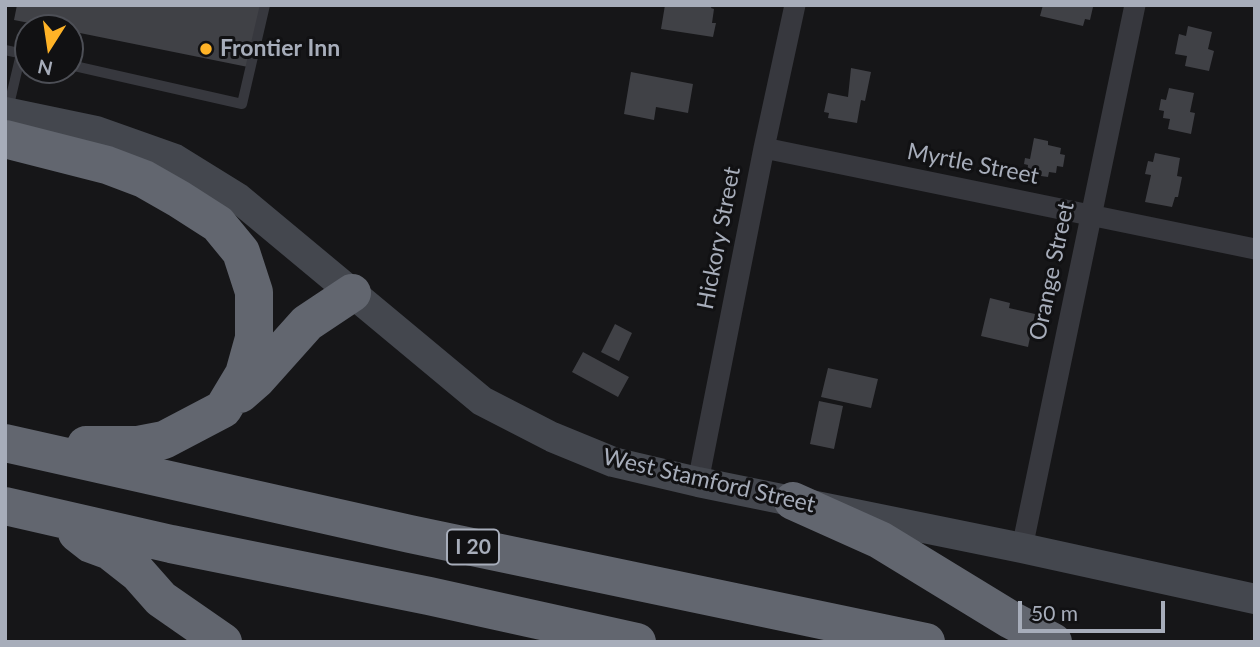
<!DOCTYPE html>
<style>
body{margin:0}
#map{position:relative;width:1260px;height:647px;overflow:hidden;background:#161618;font-family:Lato,sans-serif}
canvas{display:block}
.frame{position:absolute;inset:0;border:7px solid #a7adba;pointer-events:none}
.north{position:absolute;left:14px;top:14px;width:70px;height:70px;box-sizing:border-box;background:#111113;border:2px solid #4d4f56;border-radius:50%;rotate:192deg;font-size:19px;font-weight:700;line-height:28px;text-align:center;color:#a7adba}
.north::after{content:'';display:block;margin:auto;width:24px;height:32px;background:#ffb327;clip-path:polygon(50% 0,100% 100%,50% 72%,0 100%)}
.scale{position:absolute;left:1018px;top:601px;width:147px;height:32px;box-sizing:border-box;border:4px solid #a7adba;border-top:0;padding-left:9px;font-size:21px;line-height:24px;white-space:nowrap;color:#a7adba;-webkit-text-stroke:5px #111113;paint-order:stroke}
</style>
<div id="map">
<canvas width="1260" height="647"></canvas>
<div class="frame"></div>
<div class="north">N</div>
<div class="scale">50 m</div>
</div>
<script>
const ctx = document.querySelector('canvas').getContext('2d');
ctx.lineJoin = 'round';
function fill(path, color) {
  ctx.fillStyle = color;
  ctx.fill(path, 'evenodd');
}
function shape(rows) {
  const path = new Path2D();
  for (const r of rows) {
    path.moveTo(r[0], r[1]);
    for (let i = 2; i < r.length; i += 2) path.lineTo(r[i], r[i + 1]);
  }
  return path;
}
function trace(path, color, width, dash) {
  ctx.strokeStyle = color;
  ctx.lineWidth = width;
  ctx.lineCap = dash ? 'butt' : 'round';
  ctx.setLineDash(dash || []);
  ctx.stroke(path);
}
function label(font, color, halo, rows, align = 'center') {
  ctx.font = font + ' Lato,sans-serif';
  ctx.lineWidth = 6;
  ctx.setLineDash([]);
  ctx.textBaseline = 'middle';
  ctx.strokeStyle = halo;
  ctx.fillStyle = color;
  for (const [text, x, y, turn = 0] of rows) {
    ctx.save();
    ctx.translate(x, y);
    ctx.rotate((+turn || 0) * Math.PI / 180);
    ctx.textAlign = isNaN(turn) ? turn : align;
    if (halo) ctx.strokeText(text, 0, 0);
    ctx.fillText(text, 0, 0);
    ctx.restore();
  }
}
fill(shape([
 [17,5,252,5,261,7,248,67,70,31,70,28,55,28,14,20],
 [665,5,712,5,711,8,714,9,712,23,716,23,713,37,661,29],
 [1043,5,1088,5,1093,7,1090,20,1085,19,1083,26,1040,16],
 [1188,26,1212,32,1208,49,1214,51,1209,71,1185,66,1187,56,1175,54,1179,34,1186,36],
 [851,68,871,72,865,101,861,100,857,123,828,118,829,113,824,112,828,93,848,97],
 [631,72,693,84,688,113,656,107,654,120,624,114],
 [1169,88,1194,93,1190,112,1195,113,1191,134,1168,129,1170,119,1163,118,1164,111,1159,110,1161,99,1166,100],
 [1034,138,1048,141,1048,145,1061,148,1060,154,1065,155,1063,167,1057,166,1056,173,1049,172,1048,177,1027,174,1028,165,1024,164,1025,158,1030,159],
 [1155,153,1180,158,1177,176,1182,177,1178,197,1175,197,1172,207,1145,202,1151,175,1145,174,1148,161,1153,162],
 [990,298,1010,303,1009,308,1035,314,1028,347,981,336],
 [615,324,632,333,619,361,601,352],
 [583,352,629,377,618,397,572,372],
 [828,368,878,379,871,408,821,397],
 [819,401,843,406,834,449,810,444]
]), '#404146');
trace(shape([
 [5,50,28,55],
 [70,65,242,104,265,5],
 [8,109,21,54]
]), '#37383e', 10);
trace(shape([
 [764,148,1255,249],
 [698,482,764,148,795,5],
 [1022,548,1135,5]
]), '#37383e', 21);
trace(shape([
 [5,112,96,131,175,159,238,198,482,401,552,437,613,462,698,482,1022,548,1255,599]
]), '#44474e', 30);
trace(shape([
 [5,139,107,165,144,179,179,199,218,224,241,252,254,292,254,338,244,374,223,409,164,440,138,445,86,445],
 [240,394,256,380,307,323,352,293],
 [5,443,410,534,926,642],
 [793,501,880,540,1011,620,1053,642],
 [5,506,171,544,429,596,637,642],
 [77,533,91,544,110,551,138,573,161,599,223,642]
]), '#62666f', 38);
for (const [x, y, r, color] of [
 [206,49,7,"#ffb327"]
]) {
  const dot = new Path2D();
  dot.arc(x, y, r, 0, 2 * Math.PI);
  ctx.fillStyle = color;
  ctx.fill(dot);
  trace(dot, '#111113', 2.5);
}
for (const [x, y, w] of [
 [473,547,52]
]) {
  const box = new Path2D();
  box.roundRect(x - w / 2, y - 17.5, w, 35, 5);
  ctx.fillStyle = '#111113';
  ctx.fill(box);
  trace(box, '#a7adba', 2);
}
label('bold 21px', '#a7adba', null, [
 ["I 20",473,547]
]);
label('bold 23px', '#a7adba', '#111113', [
 ["Frontier Inn",220,49]
], 'left');
label('23px', '#a7adba', '#111113', [
 ["Myrtle Street",973,164,11],
 ["Hickory Street",719,238,-79],
 ["Orange Street",1052,271,-78],
 ["West Stamford Street",709,481,13]
]);
</script>
